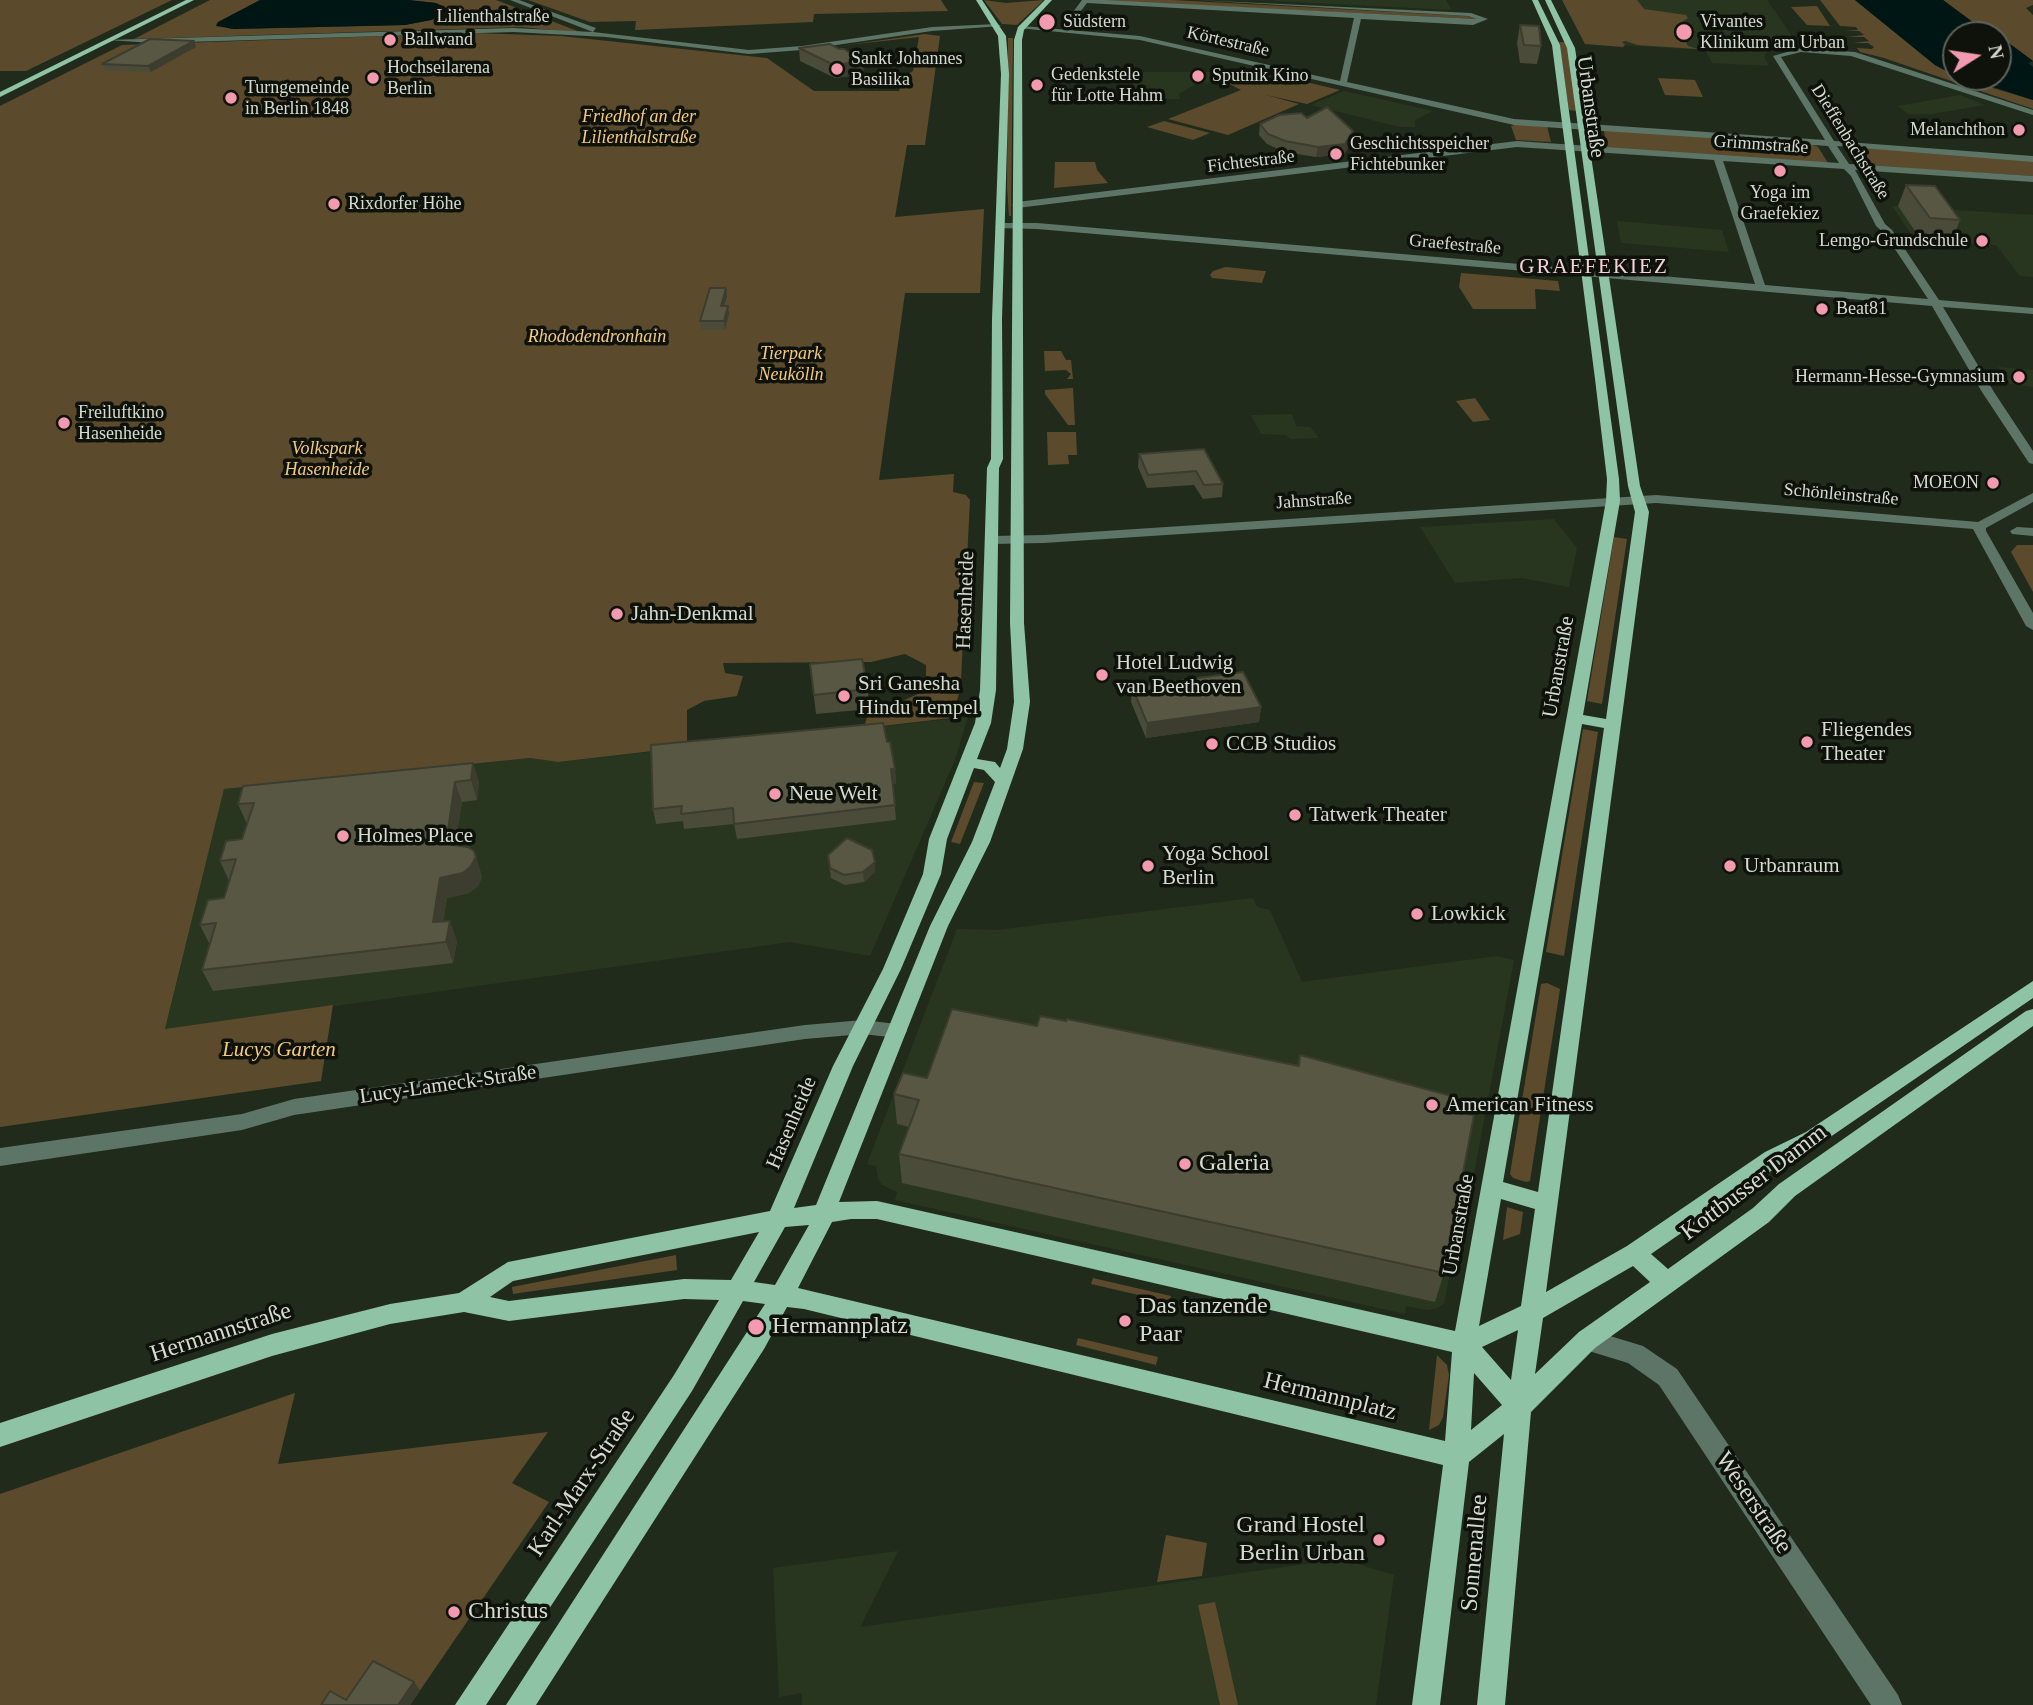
<!DOCTYPE html>
<meta charset="utf-8">
<style>
body{margin:0}
#map{position:relative;width:2033px;height:1705px;overflow:hidden;background:#212b1b;font-family:Georgia,serif}
canvas{display:block}
.north{position:absolute;left:1942px;top:21px;width:70px;height:70px;box-sizing:border-box;background:#0e120b;border:2px solid #5d625a;border-radius:50%;rotate:78deg;font-size:19px;font-weight:700;line-height:28px;text-align:center;color:#d4dbd0}
.north::after{content:'';display:block;margin:auto;width:24px;height:32px;background:#f29aae;clip-path:polygon(50% 0,100% 100%,50% 72%,0 100%)}
</style>
<div id="map">
<canvas width="2033" height="1705"></canvas>
<div class="north">N</div>
</div>
<script>
const ctx = document.querySelector('canvas').getContext('2d');
ctx.lineJoin = 'round';
function fill(path, color) {
  ctx.fillStyle = color;
  ctx.fill(path, 'evenodd');
}
function shape(rows) {
  const path = new Path2D();
  for (const r of rows) {
    path.moveTo(r[0], r[1]);
    for (let i = 2; i < r.length; i += 2) path.lineTo(r[i], r[i + 1]);
  }
  return path;
}
function trace(path, color, width, dash) {
  ctx.strokeStyle = color;
  ctx.lineWidth = width;
  ctx.lineCap = dash ? 'butt' : 'round';
  ctx.setLineDash(dash || []);
  ctx.stroke(path);
}
function label(font, color, halo, rows, align = 'center') {
  ctx.font = font + ' Georgia,serif';
  ctx.lineWidth = 7;
  ctx.setLineDash([]);
  ctx.textBaseline = 'middle';
  ctx.strokeStyle = halo;
  ctx.fillStyle = color;
  for (const [text, x, y, turn = 0] of rows) {
    ctx.save();
    ctx.translate(x, y);
    ctx.rotate((+turn || 0) * Math.PI / 180);
    ctx.textAlign = isNaN(turn) ? turn : align;
    if (halo) ctx.strokeText(text, 0, 0);
    ctx.fillText(text, 0, 0);
    ctx.restore();
  }
}
fill(shape([
 [1273,0,1446,0,1452,10,1276,1],
 [1562,0,1767,0,1799,46,1768,51,1764,56,1769,66,1712,63,1705,50,1585,43],
 [1118,72,1253,72,1299,82,1197,83,1179,94,1180,99,1124,99,1121,83,1100,83,1099,76,1118,76],
 [1344,91,1433,111,1415,120,1415,127,1400,127,1311,105],
 [1960,95,1985,105,1932,114,1908,114,1898,106],
 [1892,206,2033,215,2033,277,2020,276,1996,245,1915,240],
 [1617,221,1722,230,1729,252,1621,243],
 [1998,367,2033,370,2033,387,2010,384],
 [1292,414,1296,426,1310,427,1319,438,1291,439,1285,435,1261,434,1251,415],
 [1554,519,1577,548,1569,587,1522,578,1455,583,1420,527],
 [968,717,955,760,870,956,790,942,165,1030,224,789,531,758,558,762],
 [1253,898,1257,907,1270,910,1302,982,1497,956,1514,960,1458,1260,1453,1259,1444,1303,1438,1308,1427,1310,1406,1306,1405,1314,895,1200,897,1192,882,1185,878,1179,876,1166,867,1164,957,929,997,930],
 [898,1551,860,1627,1341,1559,1394,1575,1376,1705,802,1705,802,1693,779,1697,773,1568]
]), '#283620');
fill(shape([
 [0,0,172,0,26,71,0,71],
 [210,0,260,0,216,24,231,29,405,25,431,20,444,15,448,10,436,3,408,0,496,0,583,33,521,27,134,39],
 [528,0,941,0,948,11,814,14,813,22,635,30,636,21,590,22],
 [984,0,1006,3,1044,0,1017,25,1002,24],
 [1090,0,1172,0,1467,16,1478,19],
 [1562,0,1637,0,1644,9,1686,15,1688,18,1677,25,1688,46,1698,49,1637,45,1626,41,1622,42,1625,45,1623,47,1585,44],
 [1820,0,1855,0,1935,65,1956,77,2033,100,2033,109,1884,58,1860,52,1857,48,1872,49,1874,47,1868,43,1853,43,1869,41,1864,37,1848,37,1864,35,1859,31,1844,31,1858,30,1856,27,1840,26],
 [1943,0,2033,0,2033,5,2026,8,2033,15,2033,61,1998,35,1988,33],
 [1817,6,1830,26,1807,25,1791,7],
 [475,33,561,36,767,58,814,91,899,91,902,78,913,71,919,37,847,45,925,34,940,36,925,145,907,145,895,217,984,209,980,293,905,293,879,480,954,474,953,492,966,495,970,500,961,680,926,676,926,665,905,654,871,662,723,663,725,673,743,676,737,696,704,701,687,710,687,747,558,762,530,758,224,789,165,1029,333,1005,321,1081,0,1127,0,106,122,45],
 [1008,38,1013,38,1011,216,1009,216,1007,187],
 [1559,42,1566,42,1567,45,1577,111,1569,110],
 [1658,78,1695,80,1703,97,1665,95],
 [1226,82,1306,82,1340,90,1307,104,1266,95,1299,104,1228,135,1168,119,1241,90],
 [1164,121,1210,133,1193,140,1147,127],
 [1518,124,1547,126,1551,142,1516,140,1511,126],
 [1604,130,1811,144,1818,147,1828,163,1606,148],
 [1850,146,2033,161,2033,176,1860,166],
 [1055,162,1095,162,1097,170,1108,183,1054,188],
 [1226,267,1264,271,1266,271,1262,283,1212,278,1210,275,1213,271],
 [1461,273,1558,281,1560,291,1535,289,1536,309,1473,309,1459,287],
 [1044,351,1061,351,1066,360,1071,360,1073,379,1067,379,1071,374,1066,370,1045,371],
 [1073,388,1075,425,1068,425,1045,394,1045,390],
 [1475,398,1490,420,1473,422,1456,401],
 [1047,432,1076,432,1077,455,1068,455,1069,464,1048,465],
 [1614,537,1627,539,1602,704,1587,701],
 [2017,545,2033,545,2033,592,2011,552],
 [938,693,959,694,951,718,864,728,867,717,918,694],
 [1583,729,1598,732,1564,956,1546,952],
 [974,782,984,783,960,844,951,842],
 [1547,983,1560,989,1530,1181,1526,1182,1513,1178,1510,1174,1541,984],
 [1507,1207,1523,1212,1520,1234,1503,1240],
 [676,1255,677,1270,513,1294,512,1287],
 [1093,1278,1171,1296,1169,1302,1091,1284],
 [1078,1338,1158,1357,1156,1365,1076,1345],
 [1437,1355,1447,1365,1449,1375,1443,1417,1439,1425,1429,1430],
 [295,1393,278,1464,548,1432,512,1483,549,1502,410,1705,0,1705,0,1494],
 [1166,1535,1207,1543,1202,1576,1157,1582],
 [1215,1602,1238,1705,1220,1705,1198,1605]
]), '#5b4b2c');
fill(shape([
 [260,0,408,0,436,3,448,9,444,15,431,20,405,25,235,29,216,26,218,22],
 [1855,0,1943,0,1987,33,1998,35,1956,35,1956,75,1935,65],
 [1998,35,2033,61,2028,63,2033,67,2033,100,1963,77,1998,77]
]), '#001614');
fill(shape([
 [510,0,519,0,596,28,593,32,749,50,802,46,932,27,997,24,1001,26,932,31,802,50,749,54,606,37,513,32,154,43,107,40,513,28,593,32,510,0],
 [1104,0,1477,19,1468,16,1195,0,1471,13,1488,19,1473,25,1361,19,1347,82,1514,119,1825,140,1773,56,1801,48,1855,52,2033,110,2033,115,1851,56,1801,52,1781,57,1834,141,2033,156,2033,162,1837,146,1849,164,2033,176,2033,182,1855,170,1885,224,1892,230,1939,300,2033,308,2033,314,1943,307,1994,392,2033,451,2033,464,2029,463,1982,392,1932,306,1037,229,997,228,995,226,1000,223,1037,223,1755,284,1714,160,1517,147,1017,208,1012,205,1017,202,1517,141,1839,163,1828,146,1514,125,1140,40,1018,28,1022,26,1140,36,1340,81,1354,18,1087,3,1073,21,1067,20,1082,0,1104,0],
 [1723,161,1844,169,1851,176,1876,226,1885,234,1928,299,1765,285,1723,161],
 [2033,493,2033,502,1986,528,1986,531,2033,613,2033,630,2026,626,1973,529,1656,503,1044,543,992,544,985,540,992,536,1044,535,1656,495,1978,522,2033,493],
 [2017,527,2033,528,2033,536,2012,534,2010,531,2017,527],
 [863,1020,897,1024,904,1026,907,1031,904,1036,897,1038,863,1034,805,1039,294,1115,242,1130,0,1166,0,1148,242,1114,294,1099,805,1025,863,1020],
 [1587,1329,1643,1346,1677,1369,1898,1695,1902,1705,1871,1705,1659,1385,1628,1363,1579,1348,1575,1340,1579,1332,1587,1329]
]), '#5c7566');
fill(shape([
 [186,0,194,0,0,97,0,92,186,0],
 [976,0,982,0,1006,36,1009,74,1002,319,1003,459,999,468,996,690,991,723,977,759,995,762,1000,768,1007,749,1014,702,1010,623,1014,40,1018,27,1045,0,1052,0,1024,30,1022,40,1024,623,1030,702,1023,749,990,842,948,926,839,1202,877,1201,1455,1331,1606,501,1607,479,1595,379,1552,45,1532,0,1538,0,1560,45,1619,479,1620,501,1583,715,1606,719,1635,512,1628,486,1567,48,1545,0,1551,0,1575,48,1640,486,1649,512,1546,1292,1627,1246,1765,1152,1806,1132,2033,981,2033,998,1820,1144,1781,1164,1651,1254,1668,1269,1753,1208,1779,1184,2026,1011,2033,1009,2033,1026,1795,1196,1769,1222,1595,1348,1531,1412,1505,1705,1477,1705,1504,1434,1469,1462,1440,1705,1412,1705,1443,1465,804,1309,787,1307,764,1349,536,1705,506,1705,765,1304,743,1301,692,1391,486,1705,455,1705,674,1375,719,1300,684,1299,509,1321,464,1312,390,1324,272,1356,0,1447,0,1423,272,1334,390,1304,459,1293,508,1262,770,1211,833,1066,883,969,923,874,929,839,975,723,980,690,987,468,991,459,992,319,1001,74,998,36,976,0],
 [1582,724,1604,728,1538,1192,1503,1182,1582,724],
 [974,768,984,770,995,782,972,842,930,926,816,1205,794,1208,853,1066,901,969,941,874,947,839,974,768],
 [1501,1199,1535,1209,1521,1306,1479,1326,1501,1199],
 [851,1219,877,1219,1452,1352,1445,1441,798,1288,832,1222,851,1219],
 [809,1225,775,1285,754,1282,785,1227,809,1225],
 [759,1232,731,1280,684,1279,509,1301,490,1297,513,1281,759,1232],
 [1633,1266,1650,1282,1579,1332,1535,1374,1543,1318,1633,1266],
 [1518,1330,1511,1380,1482,1347,1518,1330],
 [1474,1373,1502,1405,1471,1430,1474,1373]
]), '#8fc3a5');
fill(shape([
 [1520,25,1541,46,1537,64,1520,63,1517,43],
 [196,47,151,72,105,70,102,64],
 [799,48,839,49,864,74,835,78,800,61],
 [1307,118,1352,142,1344,154,1316,157,1284,152,1267,144,1259,135,1260,124],
 [1906,185,1960,220,1951,243,1922,241,1898,206],
 [727,296,724,306,729,314,725,330,701,330,700,321],
 [1204,449,1223,484,1222,497,1203,499,1194,485,1147,488,1138,467,1139,454],
 [810,664,868,689,869,709,816,714],
 [1132,687,1261,707,1259,722,1146,738,1131,702],
 [887,742,895,769,896,784,893,784,896,820,737,839,734,824,684,829,683,821,656,824,653,809],
 [473,763,479,783,477,800,462,802,455,845,474,851,482,877,478,886,469,893,447,898,443,921,457,941,453,963,213,991,202,970,210,945,200,925,224,898,229,881,220,861,242,839,247,824,238,804],
 [828,855,875,872,864,882,845,885,831,878],
 [927,1078,1467,1114,1444,1273,1435,1302,902,1183,899,1154,909,1127,897,1124,894,1094]
]), '#4b4b3a');
fill(shape([
 [194,41,196,47,151,72,148,66],
 [863,61,864,74,835,78,834,65],
 [1353,131,1352,142,1344,154,1316,157,1318,147],
 [726,288,727,296,722,314,721,306],
 [728,306,729,314,725,330,724,321],
 [1261,707,1259,722,1146,738,1147,723],
 [473,763,479,783,477,800,471,780],
 [891,769,895,769,896,784,892,784],
 [455,782,462,802,452,864,446,844],
 [476,857,482,877,478,886,469,893,447,898,440,943,433,922,440,878],
 [875,862,875,872,864,882,863,872],
 [450,921,457,941,453,963,446,942],
 [414,1682,420,1690,410,1705,398,1705]
]), '#3d3d2f');
const building = shape([
 [1520,25,1539,26,1541,46,1524,45,1520,25],
 [150,39,194,41,148,66,102,64,150,39],
 [830,44,839,49,844,49,863,61,834,65,799,48,830,44],
 [1327,107,1353,131,1345,144,1318,147,1285,141,1268,134,1260,124,1279,115,1301,113,1307,118,1327,107],
 [1906,185,1935,186,1960,220,1930,218,1906,185],
 [710,288,726,288,721,306,728,306,724,321,700,321,710,288],
 [1204,449,1223,484,1204,485,1196,471,1148,475,1139,454,1204,449],
 [862,659,868,689,814,695,810,664,862,659],
 [1243,672,1261,707,1147,723,1132,687,1243,672],
 [883,723,887,742,890,742,895,769,891,769,895,805,734,824,733,808,681,814,682,806,653,809,651,745,883,723],
 [473,763,471,780,455,782,446,844,468,847,474,851,476,857,471,866,463,873,440,878,433,922,450,921,446,942,202,970,216,923,200,925,208,900,224,898,236,859,220,861,226,841,242,839,254,803,238,804,243,786,473,763],
 [847,838,872,850,875,862,863,872,844,875,830,868,828,855,847,838],
 [952,1009,1037,1026,1040,1016,1066,1021,1067,1019,1299,1066,1300,1055,1470,1101,1467,1114,1474,1115,1444,1273,899,1154,919,1100,894,1094,903,1073,927,1078,952,1009],
 [373,1661,414,1682,398,1705,321,1705,330,1691,346,1700,373,1661]
]);
fill(building, '#575743');
trace(building, '#3d3d2f', 2);
for (const [x, y, r, color] of [
 [1047,22,9,"#f29aae"],
 [1684,32,9,"#f29aae"],
 [390,40,7,"#f29aae"],
 [837,69,7,"#f29aae"],
 [1198,76,7,"#f29aae"],
 [373,78,7,"#f29aae"],
 [1037,85,7,"#f29aae"],
 [231,98,7,"#f29aae"],
 [2019,130,7,"#f29aae"],
 [1336,154,7,"#f29aae"],
 [1780,171,7,"#f29aae"],
 [334,204,7,"#f29aae"],
 [1982,241,7,"#f29aae"],
 [1822,309,7,"#f29aae"],
 [2019,377,7,"#f29aae"],
 [64,423,7,"#f29aae"],
 [1993,483,7,"#f29aae"],
 [617,614,7,"#f29aae"],
 [1102,675,7,"#f29aae"],
 [844,696,7,"#f29aae"],
 [1807,742,7,"#f29aae"],
 [1212,744,7,"#f29aae"],
 [775,794,7,"#f29aae"],
 [1295,815,7,"#f29aae"],
 [343,836,7,"#f29aae"],
 [1148,866,7,"#f29aae"],
 [1730,866,7,"#f29aae"],
 [1417,914,7,"#f29aae"],
 [1432,1105,7,"#f29aae"],
 [1185,1164,7,"#f29aae"],
 [1125,1321,7,"#f29aae"],
 [756,1327,9,"#f29aae"],
 [1379,1540,7,"#f29aae"],
 [454,1612,7,"#f29aae"]
]) {
  const dot = new Path2D();
  dot.arc(x, y, r, 0, 2 * Math.PI);
  ctx.fillStyle = color;
  ctx.fill(dot);
  trace(dot, '#0e120b', 2.5);
}
label('18px', '#d4dbd0', '#0e120b', [
 ["Lilienthalstraße",493,17],
 ["Körtestraße",1228,42,13],
 ["Dieffenbachstraße",1850,142,58],
 ["Grimmstraße",1761,145,4],
 ["Fichtestraße",1251,162,-7],
 ["Graefestraße",1455,245,5],
 ["Schönleinstraße",1841,495,5],
 ["Jahnstraße",1314,501,-4]
]);
label('18px', '#d4dbd0', '#0e120b', [
 ["Südstern",1063,22],
 ["Vivantes",1700,22],
 ["Klinikum am Urban",1700,43],
 ["Ballwand",404,40],
 ["Sankt Johannes",851,59],
 ["Basilika",851,80],
 ["Hochseilarena",387,68],
 ["Berlin",387,89],
 ["Gedenkstele",1051,75],
 ["für Lotte Hahm",1051,96],
 ["Sputnik Kino",1212,76],
 ["Turngemeinde",245,88],
 ["in Berlin 1848",245,109],
 ["Melanchthon",2005,130,"right"],
 ["Geschichtsspeicher",1350,144],
 ["Fichtebunker",1350,165],
 ["Yoga im",1780,193,"center"],
 ["Graefekiez",1780,214,"center"],
 ["Rixdorfer Höhe",348,204],
 ["Lemgo-Grundschule",1968,241,"right"],
 ["Beat81",1836,309],
 ["Hermann-Hesse-Gymnasium",2005,377,"right"],
 ["Freiluftkino",78,413],
 ["Hasenheide",78,434],
 ["MOEON",1979,483,"right"]
], 'left');
label('italic 18px', '#f5ca79', '#0e120b', [
 ["Friedhof an der",639,117],
 ["Lilienthalstraße",639,138],
 ["Rhododendronhain",597,337],
 ["Tierpark",791,354],
 ["Neukölln",791,375],
 ["Volkspark",327,449],
 ["Hasenheide",327,470]
]);
label('21px', '#d4dbd0', '#0e120b', [
 ["Urbanstraße",1590,107,82],
 ["Hasenheide",966,600,-88],
 ["Urbanstraße",1559,667,-80],
 ["Lucy-Lameck-Straße",448,1085,-8],
 ["Hasenheide",792,1123,-67],
 ["Urbanstraße",1459,1225,-80]
]);
ctx.letterSpacing = '2px';
label('21px', '#f5d2d9', '#0e120b', [
 ["GRAEFEKIEZ",1594,267]
]);
ctx.letterSpacing = '0px';
label('21px', '#d4dbd0', '#0e120b', [
 ["Jahn-Denkmal",631,614],
 ["Hotel Ludwig",1116,663],
 ["van Beethoven",1116,687],
 ["Sri Ganesha",858,684],
 ["Hindu Tempel",858,708],
 ["Fliegendes",1821,730],
 ["Theater",1821,754],
 ["CCB Studios",1226,744],
 ["Neue Welt",789,794],
 ["Tatwerk Theater",1309,815],
 ["Holmes Place",357,836],
 ["Yoga School",1162,854],
 ["Berlin",1162,878],
 ["Urbanraum",1744,866],
 ["Lowkick",1431,914],
 ["American Fitness",1446,1105]
], 'left');
label('italic 21px', '#f5ca79', '#0e120b', [
 ["Lucys Garten",279,1050]
]);
label('24px', '#d4dbd0', '#0e120b', [
 ["Galeria",1199,1164],
 ["Das tanzende",1139,1307],
 ["Paar",1139,1335],
 ["Hermannplatz",772,1327],
 ["Grand Hostel",1365,1526,"right"],
 ["Berlin Urban",1365,1554,"right"],
 ["Christus",468,1612]
], 'left');
label('24px', '#d4dbd0', '#0e120b', [
 ["Kottbusser Damm",1754,1183,-37],
 ["Hermannstraße",221,1333,-18],
 ["Hermannplatz",1330,1397,14],
 ["Karl-Marx-Straße",582,1483,-56],
 ["Weserstraße",1753,1503,56],
 ["Sonnenallee",1475,1553,-85]
]);
</script>
